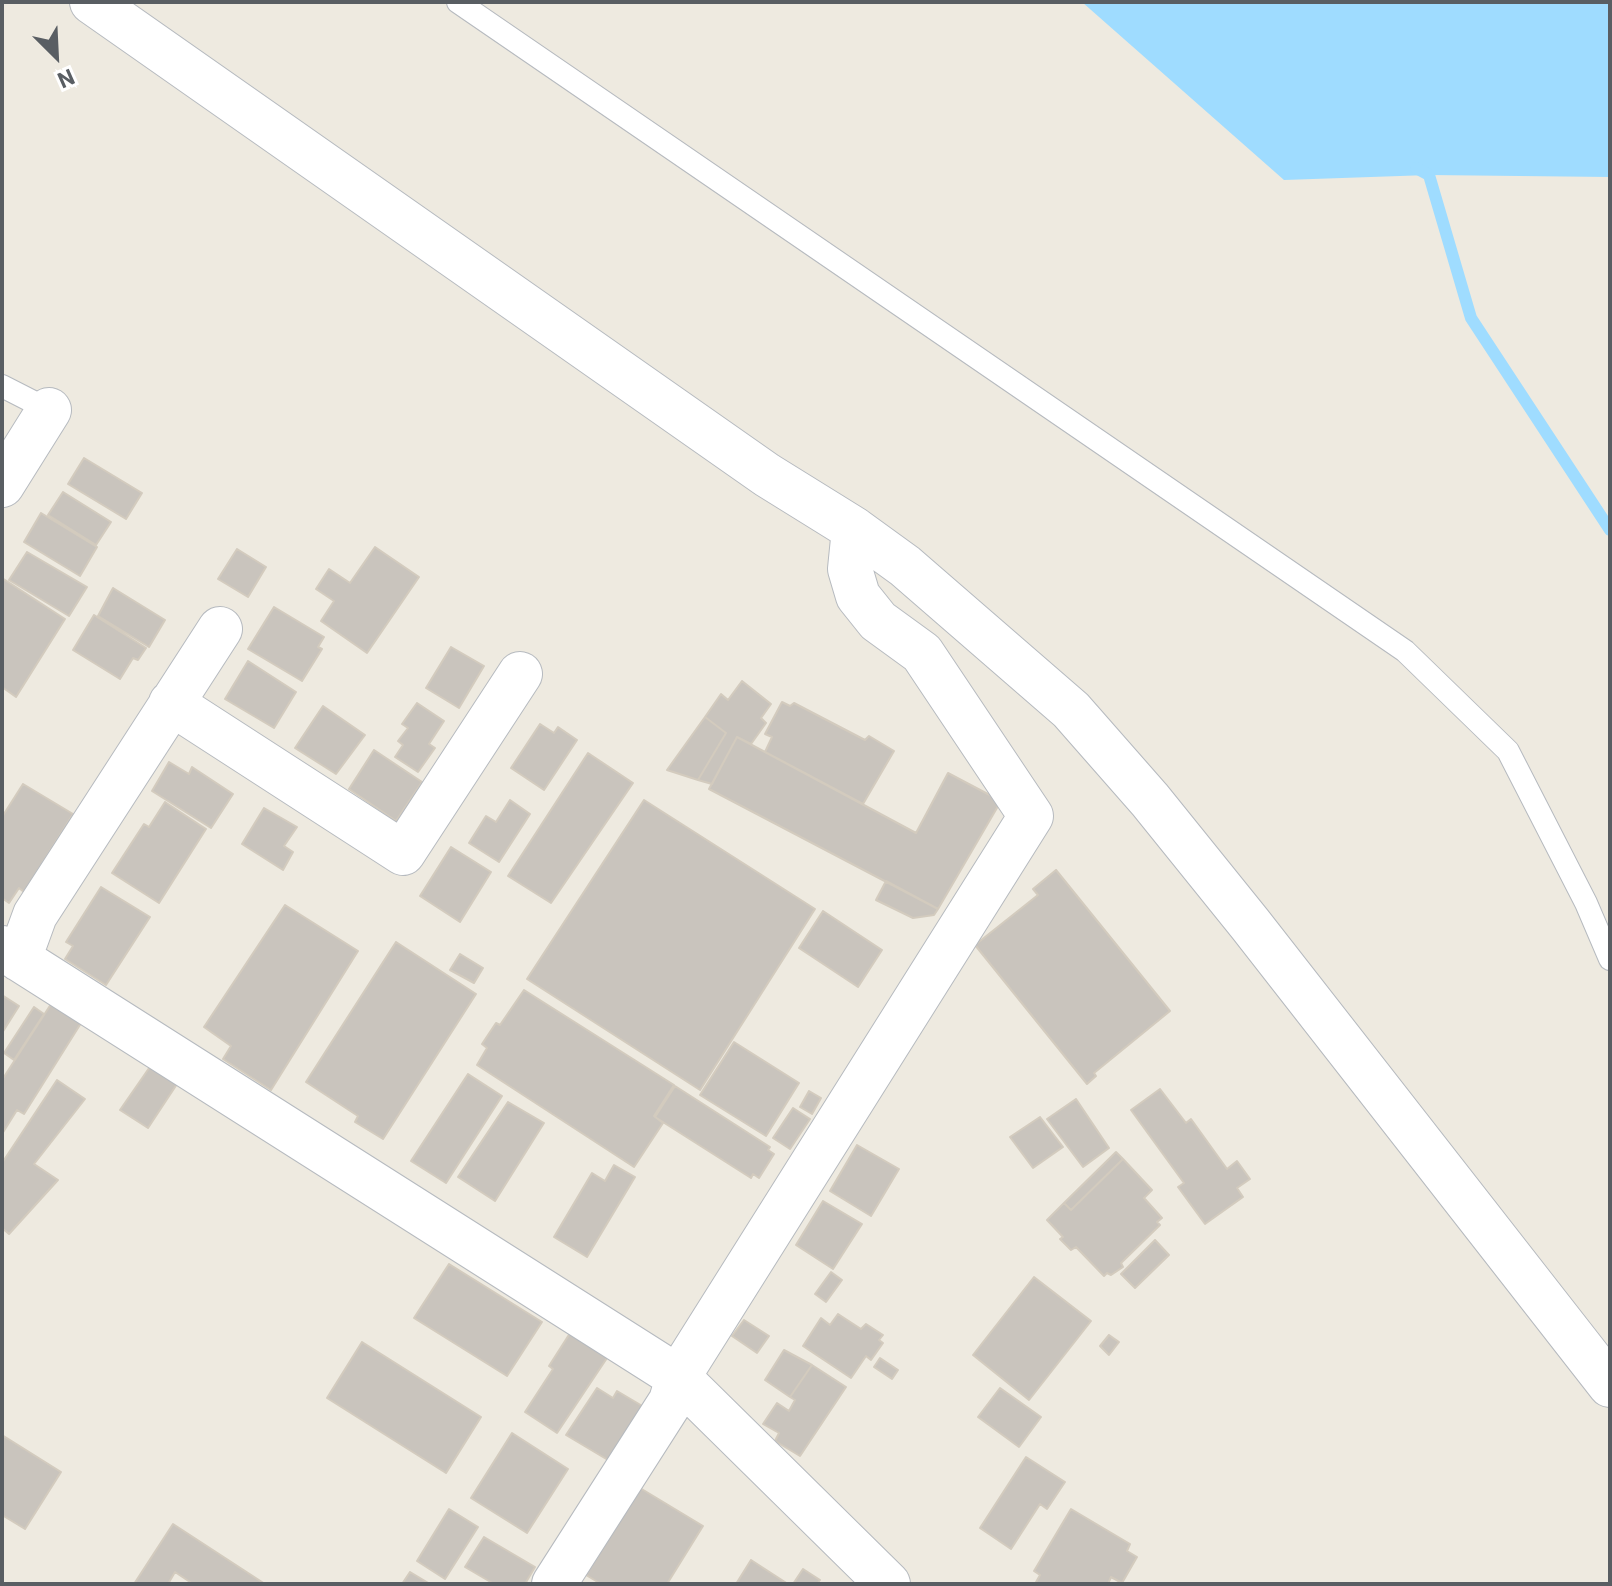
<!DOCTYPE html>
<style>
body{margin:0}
#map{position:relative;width:1612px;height:1586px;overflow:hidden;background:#eeeae0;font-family:Roboto,sans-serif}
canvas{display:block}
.frame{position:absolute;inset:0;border:4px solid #595e63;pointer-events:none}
.north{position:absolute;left:16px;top:16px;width:80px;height:80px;-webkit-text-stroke:6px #fff;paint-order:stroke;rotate:156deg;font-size:22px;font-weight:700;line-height:32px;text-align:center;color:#595e63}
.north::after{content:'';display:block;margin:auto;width:28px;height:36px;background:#595e63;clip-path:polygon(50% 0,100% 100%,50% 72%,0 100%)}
</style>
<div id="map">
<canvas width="1612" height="1586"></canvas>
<div class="frame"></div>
<div class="north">N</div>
</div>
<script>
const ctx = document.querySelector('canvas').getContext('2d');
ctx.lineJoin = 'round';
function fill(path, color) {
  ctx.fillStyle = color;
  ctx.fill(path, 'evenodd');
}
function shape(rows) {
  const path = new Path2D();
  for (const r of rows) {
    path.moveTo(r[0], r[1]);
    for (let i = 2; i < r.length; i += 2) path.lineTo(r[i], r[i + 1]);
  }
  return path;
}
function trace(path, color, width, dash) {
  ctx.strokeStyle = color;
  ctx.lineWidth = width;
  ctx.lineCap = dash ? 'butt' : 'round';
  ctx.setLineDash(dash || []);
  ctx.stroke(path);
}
fill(shape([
 [1082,2,1610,2,1610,177,1429,175,1284,180]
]), '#9fdcff');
trace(shape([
 [1416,168,1429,175,1471,318,1610,530]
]), '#9fdcff', 12);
const building = shape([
 [84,458,142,493,126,519,68,484,84,458],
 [63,492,111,522,96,545,48,515,63,492],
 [41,513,97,547,80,576,24,542,41,513],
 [375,547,419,577,367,653,321,621,334,601,316,589,329,569,350,583,375,547],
 [237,549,266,567,248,597,218,579,237,549],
 [27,552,87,587,69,616,9,580,27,552],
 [2,578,65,619,16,697,2,687,2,578],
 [113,588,165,620,149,647,98,616,113,588],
 [274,607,324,637,318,647,322,649,302,681,248,649,274,607],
 [94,615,146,648,138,660,133,658,120,679,73,650,94,615],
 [451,647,484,666,459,708,426,688,451,647],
 [248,661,296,692,274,728,225,699,248,661],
 [742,681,771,704,761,718,766,723,751,744,737,737,712,784,698,780,726,733,705,717,721,694,728,700,742,681],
 [782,702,790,706,794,703,865,740,869,736,894,751,863,804,765,752,772,737,765,734,782,702],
 [417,703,444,721,429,744,435,748,418,772,395,757,403,745,398,741,408,728,402,724,417,703],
 [323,706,365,735,336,774,295,748,323,706],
 [705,717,726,733,698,780,667,770,705,717],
 [540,724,554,733,558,727,577,740,544,790,511,768,540,724],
 [737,737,916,833,948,773,1001,801,938,909,709,789,737,737],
 [374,750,422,782,396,821,349,789,374,750],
 [588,753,633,783,551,903,508,876,588,753],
 [169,762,189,774,192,767,233,794,211,828,152,791,169,762],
 [23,784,73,814,24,892,19,888,9,903,2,898,2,817,23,784],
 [510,800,530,814,499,862,469,843,486,816,496,822,510,800],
 [644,800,815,909,700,1090,527,979,644,800],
 [165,802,206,829,159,903,112,873,144,824,149,827,165,802],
 [264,808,297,827,284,846,293,852,283,870,242,844,264,808],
 [451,847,491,872,460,922,420,896,451,847],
 [1056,870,1170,1011,1094,1073,1096,1076,1087,1084,975,945,1038,895,1033,889,1056,870],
 [886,881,938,909,934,915,913,918,876,900,886,881],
 [101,887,150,917,106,985,65,959,73,946,66,942,101,887],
 [285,905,358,951,271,1090,223,1059,231,1046,204,1027,285,905],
 [823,911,882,950,858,987,799,948,823,911],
 [396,942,476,994,383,1139,355,1122,358,1116,306,1082,396,942],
 [460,954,483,968,474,983,450,970,460,954],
 [524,990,674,1085,654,1116,663,1123,634,1167,477,1065,487,1048,482,1044,496,1023,500,1025,524,990],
 [2,995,19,1006,2,1033,2,995],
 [53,1001,83,1020,24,1114,17,1110,2,1134,2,1080,53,1001],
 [34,1007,44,1014,14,1060,4,1053,34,1007],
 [734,1042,799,1083,766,1136,700,1095,734,1042],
 [154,1061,181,1078,148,1128,120,1110,154,1061],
 [468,1074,502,1096,446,1183,411,1161,468,1074],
 [57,1080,85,1099,34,1164,58,1180,9,1234,2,1228,2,1163,57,1080],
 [675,1086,770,1147,768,1150,774,1154,759,1178,753,1174,751,1178,655,1117,675,1086],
 [1160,1089,1186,1123,1191,1119,1227,1169,1237,1161,1250,1179,1237,1188,1243,1197,1205,1224,1178,1187,1184,1183,1131,1110,1160,1089],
 [809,1091,821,1098,812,1114,800,1107,809,1091],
 [1076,1099,1109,1148,1083,1167,1047,1119,1076,1099],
 [508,1102,544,1123,495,1201,458,1177,508,1102],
 [793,1108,810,1119,790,1149,773,1138,793,1108],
 [1040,1117,1063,1147,1033,1168,1010,1137,1040,1117],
 [857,1145,899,1169,871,1216,830,1191,857,1145],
 [1116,1152,1123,1159,1071,1210,1064,1203,1116,1152],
 [1123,1159,1152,1190,1144,1198,1162,1218,1157,1222,1160,1225,1121,1263,1123,1267,1111,1275,1107,1273,1104,1276,1076,1247,1071,1250,1060,1239,1063,1237,1047,1220,1064,1203,1071,1210,1123,1159],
 [614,1165,635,1177,587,1257,554,1237,592,1173,605,1181,614,1165],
 [823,1201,862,1224,833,1269,796,1245,823,1201],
 [1155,1240,1169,1255,1135,1288,1121,1274,1155,1240],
 [449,1264,542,1322,507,1376,414,1318,449,1264],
 [831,1272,842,1280,826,1302,815,1294,831,1272],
 [1034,1277,1091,1321,1029,1400,973,1355,1034,1277],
 [838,1314,861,1329,866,1324,883,1335,879,1340,883,1343,871,1360,866,1356,851,1378,803,1346,821,1318,830,1325,838,1314],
 [744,1320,769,1336,757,1353,732,1336,744,1320],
 [572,1330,609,1355,557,1433,525,1412,553,1369,549,1366,572,1330],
 [1109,1335,1119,1342,1109,1355,1100,1346,1109,1335],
 [362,1342,481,1417,446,1473,327,1398,362,1342],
 [784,1350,812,1365,790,1397,765,1380,784,1350],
 [880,1358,898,1370,892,1379,874,1367,880,1358],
 [812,1365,846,1387,800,1456,775,1441,779,1433,763,1424,777,1403,789,1411,795,1400,790,1397,812,1365],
 [597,1388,613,1398,617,1391,644,1407,613,1463,566,1435,597,1388],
 [1000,1388,1041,1417,1019,1447,978,1417,1000,1388],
 [512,1433,568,1469,527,1533,471,1498,512,1433],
 [2,1435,61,1472,25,1529,2,1515,2,1435],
 [1026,1457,1065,1482,1047,1509,1040,1504,1011,1549,980,1528,1026,1457],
 [640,1488,703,1526,667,1584,601,1584,586,1575,640,1488],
 [449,1509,478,1527,445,1579,417,1561,449,1509],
 [1071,1509,1130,1544,1127,1551,1137,1557,1122,1583,1111,1577,1108,1584,1035,1584,1040,1575,1034,1571,1071,1509],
 [173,1524,265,1584,193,1584,175,1572,168,1584,134,1584,173,1524],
 [484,1537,535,1567,525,1584,494,1584,465,1567,484,1537],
 [751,1560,788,1584,736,1584,751,1560],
 [803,1569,820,1580,817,1584,793,1584,803,1569],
 [410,1572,430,1584,402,1584,410,1572]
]);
fill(building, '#c9c4bd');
trace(building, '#d3cbbe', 2);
const lane = shape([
 [458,2,1405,651,1508,751,1586,903,1610,959],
 [2,386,49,410]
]);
const street = shape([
 [92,2,767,475,854,529,905,566,1071,710,1150,800,1250,924,1610,1385],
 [2,485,49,410],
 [171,703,403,853,520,674],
 [2,948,678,1377,888,1584],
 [19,959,35,915,220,629],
 [554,1584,671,1401,678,1377,1031,816,922,653,878,621,858,596,850,569,854,529]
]);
trace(lane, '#b6babf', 24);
trace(street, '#b6babf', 46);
trace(lane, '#fff', 22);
trace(street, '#fff', 44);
</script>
